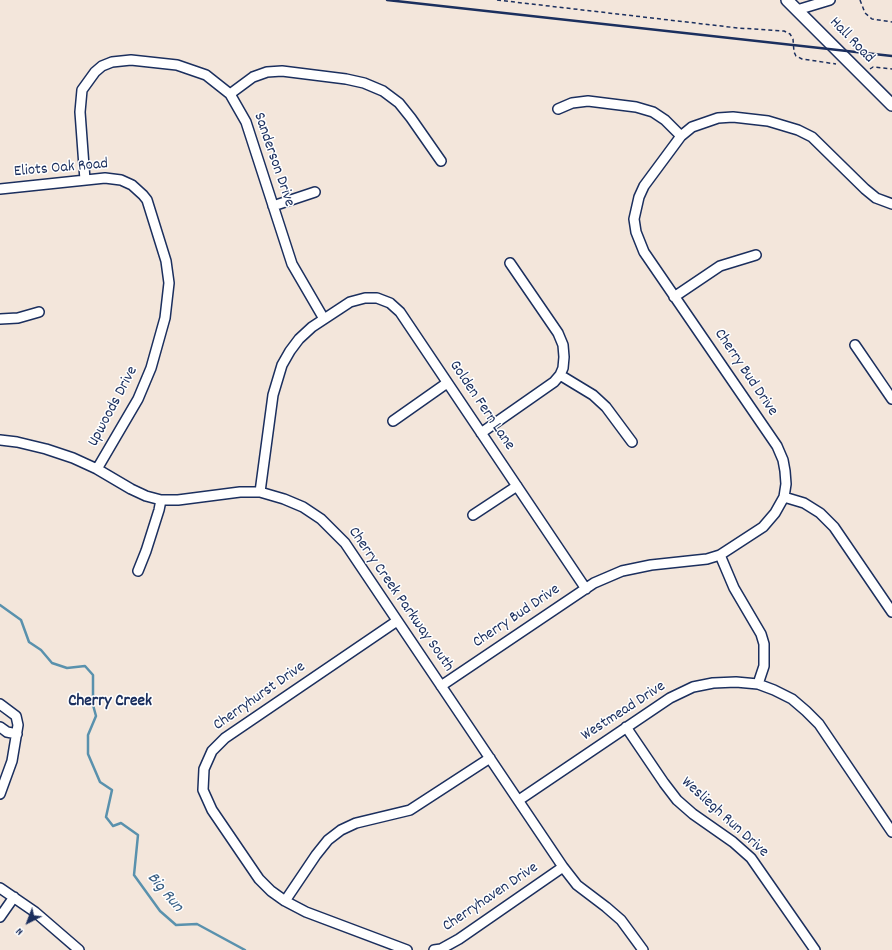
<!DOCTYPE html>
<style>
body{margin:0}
#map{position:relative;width:892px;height:950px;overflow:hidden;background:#f3e6db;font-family:Dekko,sans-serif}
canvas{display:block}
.north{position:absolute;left:8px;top:902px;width:40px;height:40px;-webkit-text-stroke:3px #fff;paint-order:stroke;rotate:222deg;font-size:11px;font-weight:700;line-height:16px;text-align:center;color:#1b2f5e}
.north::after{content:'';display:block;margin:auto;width:14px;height:18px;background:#1b2f5e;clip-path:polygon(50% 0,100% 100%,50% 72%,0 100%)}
</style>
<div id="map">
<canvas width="892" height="950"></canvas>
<div class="north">N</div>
</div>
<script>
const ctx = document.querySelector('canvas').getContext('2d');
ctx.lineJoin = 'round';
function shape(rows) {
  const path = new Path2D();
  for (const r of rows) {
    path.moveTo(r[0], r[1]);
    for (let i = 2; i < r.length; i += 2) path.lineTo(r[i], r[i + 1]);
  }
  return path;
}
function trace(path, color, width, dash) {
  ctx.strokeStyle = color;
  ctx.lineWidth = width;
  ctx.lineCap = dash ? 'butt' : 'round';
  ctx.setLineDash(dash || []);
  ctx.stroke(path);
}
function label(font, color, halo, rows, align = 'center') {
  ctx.font = font + ' Dekko,sans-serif';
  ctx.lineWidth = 3;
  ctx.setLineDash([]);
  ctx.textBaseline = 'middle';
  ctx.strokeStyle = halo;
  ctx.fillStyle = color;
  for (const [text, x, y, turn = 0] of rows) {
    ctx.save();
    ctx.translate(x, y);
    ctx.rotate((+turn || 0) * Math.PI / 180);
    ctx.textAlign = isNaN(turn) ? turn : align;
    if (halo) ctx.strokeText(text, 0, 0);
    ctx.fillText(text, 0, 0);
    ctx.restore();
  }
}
trace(shape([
 [0,605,21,620,29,642,41,650,52,663,67,668,85,666,93,675,93,705,96,716,88,735,88,754,100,782,112,790,106,817,113,826,121,823,138,835,134,875,160,911,176,925,197,924,245,950]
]), '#5991ad', 2.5);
const minor = shape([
 [797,10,830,0],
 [230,94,253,77,267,72,282,71,346,79,364,83,383,91,399,103,411,118,441,161],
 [558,109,572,103,588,101,636,107,653,112,665,120,681,136],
 [85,180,80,112,82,90,95,72,102,66,112,62,131,60,177,65,206,75,230,94,246,122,292,264,324,319],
 [0,189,105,178,121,180,132,185,143,195,147,200,166,261,169,283,165,318,151,368,138,399,97,469],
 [273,206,315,192],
 [674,297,720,266,756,255],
 [0,319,18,318,39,312],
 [855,345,892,399],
 [560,375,593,395,606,407,632,442],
 [393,421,447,383],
 [481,433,554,382,560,375,563,368,564,357,563,345,558,333,510,263],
 [0,440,17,442,46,449,73,458,97,469,131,489,146,496,161,500,178,500,240,492,260,492,284,499,303,507,321,519,345,543,563,867,577,885,606,907,621,920,643,950],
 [260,492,273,395,282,365,290,351,299,339,312,327,350,302,365,298,377,298,390,303,400,312,586,589],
 [784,497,804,503,820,513,834,527,892,612],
 [473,515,517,486],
 [720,555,734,588,761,634,764,644,764,666,758,684],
 [138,571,146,551,159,510,161,500],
 [397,621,225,738,212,751,204,769,203,790,212,810,259,879,271,891,285,901,306,912,407,950],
 [441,686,594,583,622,571,651,565,707,559,720,555,763,527,775,513,784,497,786,484,785,471,783,460,777,446,644,252,636,232,634,219,639,197,644,186,681,136,692,127,718,118,733,117,768,121,798,130,812,137,865,189,876,198,892,204],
 [0,704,16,716,18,725,12,761,0,794],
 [0,727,7,732,17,734],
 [626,727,664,783,677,800,693,814,733,842,751,858,815,950],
 [519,800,670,698,693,687,713,683,736,682,758,684,774,690,792,699,806,711,819,724,892,832],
 [0,888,35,912,79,950],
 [285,901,316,855,328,840,341,830,356,823,410,810,490,758],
 [0,917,14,897],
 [434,950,441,949,459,939,563,867]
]);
const major = shape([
 [787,0,892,105]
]);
trace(minor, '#1b2f5e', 12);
trace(major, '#1b2f5e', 14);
trace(shape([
 [497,0,738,28,784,31,790,34,793,39,794,52,796,56,802,59,836,64],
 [860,0,865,13,872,19,892,22],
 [870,69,873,67,892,69]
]), '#1b2f5e', 1.5, [4, 3]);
trace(minor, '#fff', 9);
trace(major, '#fff', 11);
trace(shape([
 [387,0,892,56]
]), '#1b2f5e', 2.5);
label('16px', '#1b2f5e', '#fff', [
 ["Hall Road",851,41,46],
 ["Sanderson Drive",273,160,71],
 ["Eliots Oak Road",61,169,-5],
 ["Cherry Bud Drive",745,373,56],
 ["Golden Fern Lane",481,406,56],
 ["Upwoods Drive",114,407,-62],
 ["Cherry Creek Parkway South",400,600,55],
 ["Cherry Bud Drive",517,617,-34],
 ["Cherryhurst Drive",260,697,-35],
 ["Westmead Drive",624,712,-33],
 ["Wesliegh Run Drive",724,818,42],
 ["Cherryhaven Drive",491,898,-34]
]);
label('bold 17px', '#1b2f5e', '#fff', [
 ["Cherry Creek",110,703]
]);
label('italic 17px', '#3a6085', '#fff', [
 ["Big Run",164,893,50]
]);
</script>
